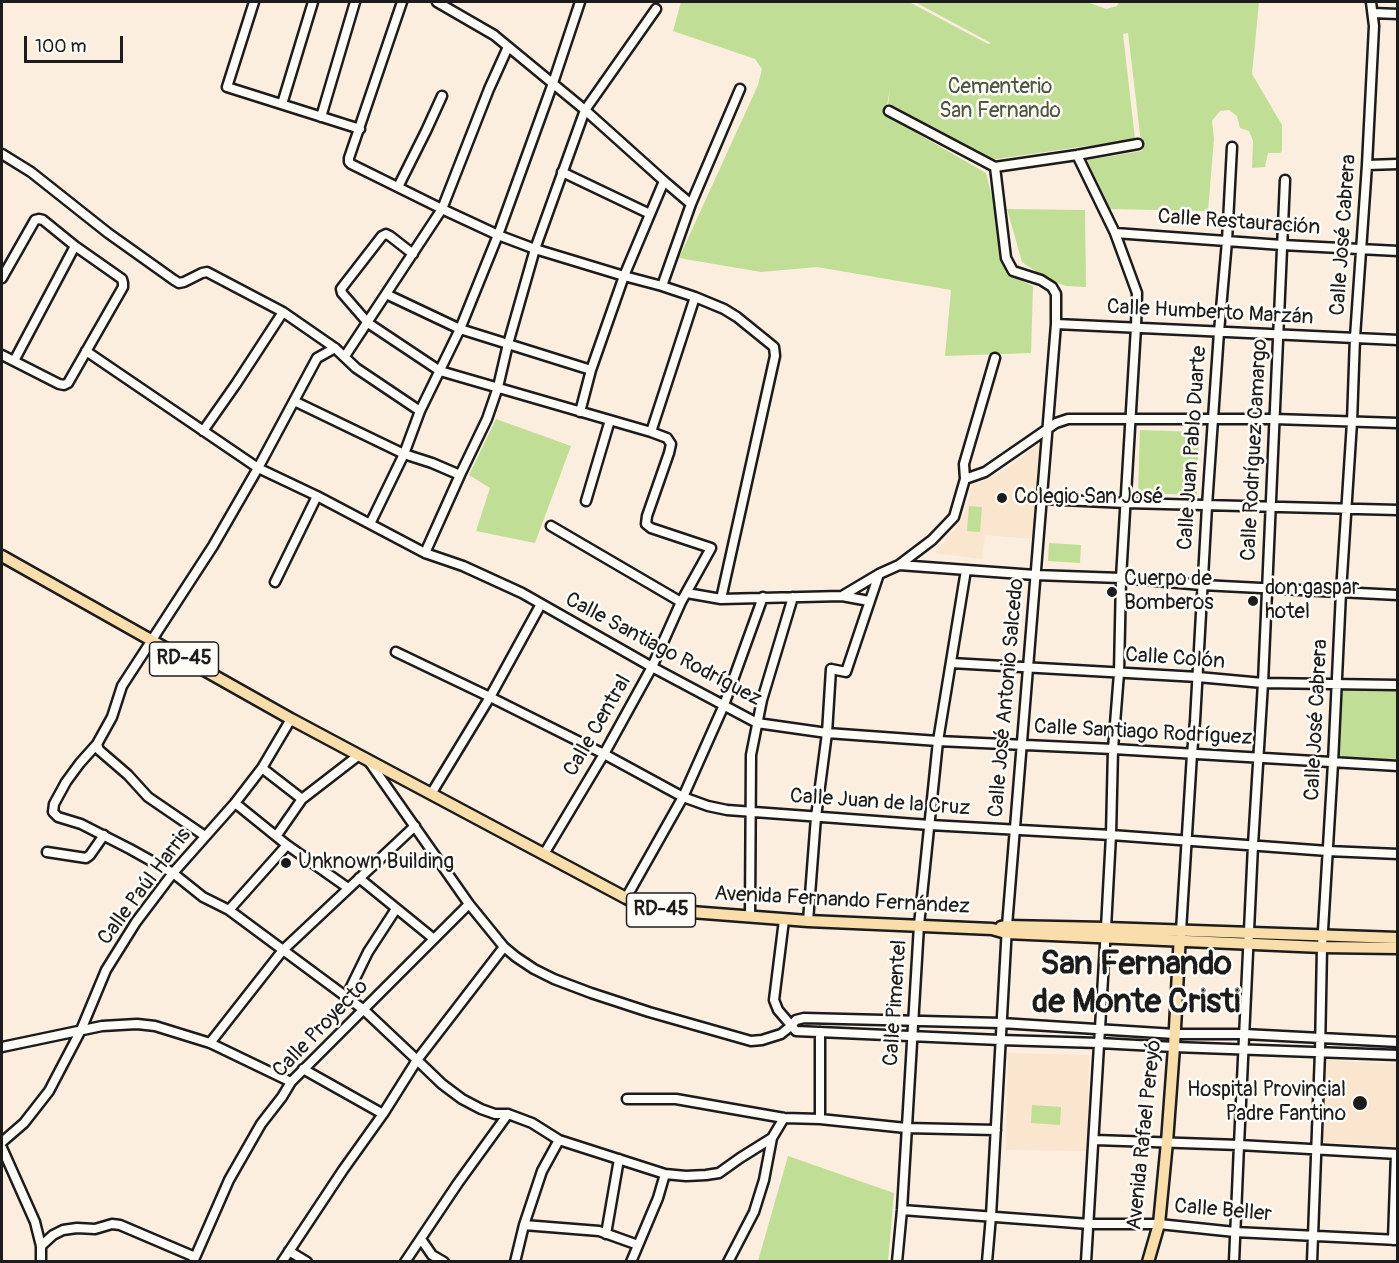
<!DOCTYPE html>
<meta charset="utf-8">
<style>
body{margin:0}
#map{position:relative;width:1399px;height:1263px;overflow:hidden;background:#fbeedf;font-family:Pangolin,sans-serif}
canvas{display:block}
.frame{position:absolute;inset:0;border:3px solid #1c1c1c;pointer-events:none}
.scale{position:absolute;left:24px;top:36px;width:99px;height:27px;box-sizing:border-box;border:3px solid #1c1c1c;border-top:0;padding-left:8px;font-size:18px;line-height:21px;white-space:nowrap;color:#1c1c1c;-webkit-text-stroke:4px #fdfcf7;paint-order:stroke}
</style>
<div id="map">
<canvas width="1399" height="1263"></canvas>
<div class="frame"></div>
<div class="scale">100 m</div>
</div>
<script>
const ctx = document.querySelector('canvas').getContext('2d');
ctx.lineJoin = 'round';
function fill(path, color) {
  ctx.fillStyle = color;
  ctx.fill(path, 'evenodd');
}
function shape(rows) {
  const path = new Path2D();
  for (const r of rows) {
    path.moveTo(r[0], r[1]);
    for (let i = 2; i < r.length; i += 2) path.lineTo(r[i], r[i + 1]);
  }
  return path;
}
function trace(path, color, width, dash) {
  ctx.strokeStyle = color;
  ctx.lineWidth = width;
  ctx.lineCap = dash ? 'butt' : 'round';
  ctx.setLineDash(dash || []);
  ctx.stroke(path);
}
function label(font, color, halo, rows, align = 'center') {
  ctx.font = font + ' Pangolin,sans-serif';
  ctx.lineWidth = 5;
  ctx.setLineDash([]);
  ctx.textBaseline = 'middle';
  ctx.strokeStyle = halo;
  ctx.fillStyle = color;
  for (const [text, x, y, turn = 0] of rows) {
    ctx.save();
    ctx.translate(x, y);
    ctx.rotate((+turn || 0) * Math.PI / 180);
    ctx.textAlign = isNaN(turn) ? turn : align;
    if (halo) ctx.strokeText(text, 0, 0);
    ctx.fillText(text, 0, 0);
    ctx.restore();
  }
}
fill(shape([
 [1040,444,1033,539,985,535,982,559,935,553,956,528,965,512,972,485,989,479,1007,469,1022,456],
 [1008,1053,1089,1055,1087,1151,1006,1150],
 [1325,1060,1397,1064,1397,1146,1322,1142]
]), '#fae5ce');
fill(shape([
 [681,2,909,2,988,44,991,43,915,2,1087,2,1106,9,1117,6,1119,2,1259,2,1252,74,1282,125,1282,151,1280,153,1268,153,1265,167,1252,168,1253,141,1249,131,1240,128,1237,116,1229,110,1220,111,1212,121,1214,139,1208,211,1110,209,1087,160,1142,151,1128,33,1123,34,1135,139,990,160,888,105,890,89,885,115,986,173,1010,268,1022,281,1033,286,1031,353,945,356,951,290,817,267,761,272,679,258,758,85,762,69,755,59,673,31],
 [1007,209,1085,210,1086,287,1066,286,1045,278,1022,262],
 [496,419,571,446,535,543,476,531,490,488,469,475],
 [1140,430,1199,432,1197,495,1138,493],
 [969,506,982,507,980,532,967,531],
 [1049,543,1081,545,1080,563,1048,561],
 [1337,685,1397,685,1397,766,1333,763],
 [1032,1105,1061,1107,1060,1125,1031,1123],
 [788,1156,894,1193,888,1261,758,1261]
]), '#c0de96');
const minor = shape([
 [254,2,227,87,360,129],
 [402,2,349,158,349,162,351,164,442,209,498,235,535,249,624,276,662,286,695,297,724,309,737,317,774,347,775,356,721,599],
 [437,2,494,35,585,110,664,181,624,276,591,370,580,412],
 [1373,13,1398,14],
 [282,104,313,2],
 [889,111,995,167,1077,155,1138,144],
 [321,117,355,2],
 [2,154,31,172,108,233,174,280,179,283,184,282,202,273,207,272,283,312,335,348,356,368,420,411],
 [1077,155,1115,233,1137,293,1136,327,1121,578,1119,673,1113,749,1111,835,1106,928,1086,1262],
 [1367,165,1398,164],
 [562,172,650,214],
 [398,187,426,131,442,96],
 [691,204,740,89],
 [1115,233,1282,245,1398,251],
 [413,254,390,236,386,234,382,236,344,285,341,289,342,293,368,323,440,371,651,432,667,438,671,444,669,453,647,516,646,524,651,528,711,548,681,602,652,667,604,754,544,854],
 [2,278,35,220,39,219,43,220,75,246,122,279,123,283,123,287,68,383,64,385,59,384,2,355],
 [662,286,691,204,664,181],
 [386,294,460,329,591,370],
 [1056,324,1398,340],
 [86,351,258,468,317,496,425,553,463,566,522,593,652,667,757,723,827,733,938,741,1113,749,1398,766],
 [345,356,442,209,489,89,508,47],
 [14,361,75,246],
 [294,401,404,454,432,463,460,475],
 [203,431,236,384,283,312],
 [651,432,695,297],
 [965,479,985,472,1056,423,1068,419,1274,419,1398,423],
 [1042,499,1126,503,1398,510],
 [586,501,610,420],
 [370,524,404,454,420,411,460,329,498,235,553,83,580,2],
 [551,526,681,602],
 [425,553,460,475,487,419,498,387,508,344,535,249,585,110,656,9],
 [899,565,1035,575,1121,578,1202,585,1398,595],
 [275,582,317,496],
 [687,593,721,599,842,596,869,601],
 [842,596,879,574,899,565,932,540,954,517,965,479,964,464,995,358],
 [396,652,490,697,604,754,683,797,708,806,727,810,930,825,1111,835,1328,851,1398,854],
 [951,663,1198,677,1263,683,1398,685],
 [97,744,80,763,66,782,54,804,53,812,58,817,81,824,130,849,173,873,203,897,229,910,364,1010,417,1060,383,1114,343,1170,282,1262],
 [368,760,469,904,504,947,516,957,534,969,554,979,591,993,649,1012,751,1041,762,1040,781,1034,791,1026,796,1020,804,1018,1001,1023,1175,1034,1244,1034,1398,1042],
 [262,768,302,799],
 [431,794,490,697,541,604],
 [235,803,287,845,348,888],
 [277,835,302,799,359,755],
 [205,836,148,797,128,775,99,750,97,744,112,717,122,686,213,546,258,468,317,358,335,348],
 [47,852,86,858,90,855,104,835],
 [359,878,434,939],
 [626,898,683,797,724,705,763,597],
 [229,910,287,845],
 [750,916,751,755,762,700,793,597],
 [784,920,774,1000,778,1010,796,1031,1000,1040,1099,1043,1174,1047,1398,1055],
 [808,921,816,817,827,733,831,669,846,672,879,574],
 [1181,931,1192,754,1195,721,1207,506,1219,332,1227,241,1232,147],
 [504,947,417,1060,442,1084,462,1099,481,1109,495,1114,508,1114,532,1123,559,1140,665,1174,686,1176,706,1175,719,1173,740,1158,772,1138],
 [346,997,368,952,396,909],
 [820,1032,820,1119],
 [210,1043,283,950,415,826],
 [2,1047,102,1026,137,1024,155,1026,210,1043,291,1082],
 [303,1069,383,1114],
 [627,1099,676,1099,784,1118,820,1119,906,1128,996,1130],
 [1095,1140,1239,1145,1398,1154],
 [2,1142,24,1123,49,1091,81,1030,106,970,136,922,173,873,235,803,262,768,291,719],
 [2,1148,35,1222,41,1246,41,1262],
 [902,1210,1089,1224,1159,1224,1235,1232,1398,1240],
 [524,1225,599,1231,638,1245],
 [606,1234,619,1159],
 [421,1239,432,1255,444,1262],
 [1393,1240,1396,1154],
 [41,1246,53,1235,63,1230,77,1228,95,1229,112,1224,120,1225,195,1257],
 [289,1251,307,1262],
 [193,1262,229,1180,261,1124,282,1097,291,1082,469,904],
 [405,1262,458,1183,508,1114],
 [515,1262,524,1225,542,1171,559,1140],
 [631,1262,658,1198,665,1174],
 [728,1262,754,1212,764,1180,772,1138,784,1118],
 [897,1262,902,1210,919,925,938,741,966,570],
 [987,1262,991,1216,1007,926,1056,324,1056,294,1052,287,1041,280,1013,271,1006,258,995,167],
 [1234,1262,1239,1145,1253,845,1263,683,1285,180],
 [1312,1262,1320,1052,1322,947,1333,763,1341,592,1352,422,1355,337,1367,165,1374,26,1371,2]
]);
const major = shape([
 [2,556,291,719,626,898,652,909,808,921,992,929,1006,933,1322,947,1398,948],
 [1001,927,1007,926,1106,928,1398,938],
 [1148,1262,1159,1224,1167,1142,1174,1047,1180,934]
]);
trace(minor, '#1c1c1c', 13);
trace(major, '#1c1c1c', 15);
trace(minor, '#fdfcf7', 8);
trace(major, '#f9deab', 10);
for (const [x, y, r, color] of [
 [1002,498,6,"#1c1c1c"],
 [1112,592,6,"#1c1c1c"],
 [1253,601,6,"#1c1c1c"],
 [286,863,6,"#1c1c1c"],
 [1360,1103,8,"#1c1c1c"]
]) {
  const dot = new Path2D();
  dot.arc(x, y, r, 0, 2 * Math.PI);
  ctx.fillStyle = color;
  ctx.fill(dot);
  trace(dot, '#fdfcf7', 2);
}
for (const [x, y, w] of [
 [184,659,69],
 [661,910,69]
]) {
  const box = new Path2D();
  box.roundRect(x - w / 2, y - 17, w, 34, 4.5);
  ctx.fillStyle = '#fdfcf7';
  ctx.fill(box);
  trace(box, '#1c1c1c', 1.5);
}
label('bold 20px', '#1c1c1c', null, [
 ["RD-45",184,659],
 ["RD-45",661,910]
]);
label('21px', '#4d5641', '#fdfcf7', [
 ["Cementerio",1000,88],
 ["San Fernando",1000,112]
]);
label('21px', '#1c1c1c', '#fdfcf7', [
 ["Calle Restauración",1239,223,4],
 ["Calle José Cabrera",1344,235,-86],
 ["Calle Humberto Marzán",1210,313,3],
 ["Calle Juan Pablo Duarte",1193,448,-86],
 ["Calle Rodríguez Camargo",1255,450,-87],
 ["Calle Santiago Rodríguez",663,650,28],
 ["Calle Colón",1175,659,4],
 ["Calle José Antonio Salcedo",1007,698,-85],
 ["Calle José Cabrera",1317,720,-87],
 ["Calle Central",598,726,-60],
 ["Calle Santiago Rodríguez",1143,733,3],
 ["Calle Juan de la Cruz",880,803,4],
 ["Calle Paúl Harris",145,887,-53],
 ["Avenida Fernando Fernández",842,901,3],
 ["Calle Pimentel",896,1003,-86],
 ["Calle Proyecto",321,1029,-46],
 ["Avenida Rafael Pereyó",1145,1135,-84],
 ["Calle Beller",1223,1211,5]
]);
label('21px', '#1c1c1c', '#fdfcf7', [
 ["Colegio San José",1014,498],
 ["Cuerpo de",1124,580],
 ["Bomberos",1124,604],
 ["don gaspar",1265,589],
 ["hotel",1265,613],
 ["Unknown Building",298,863],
 ["Hospital Provincial",1346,1091,"right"],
 ["Padre Fantino",1346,1115,"right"]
], 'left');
label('bold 33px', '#1c1c1c', '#fdfcf7', [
 ["San Fernando",1136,966],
 ["de Monte Cristi",1136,1004]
]);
</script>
